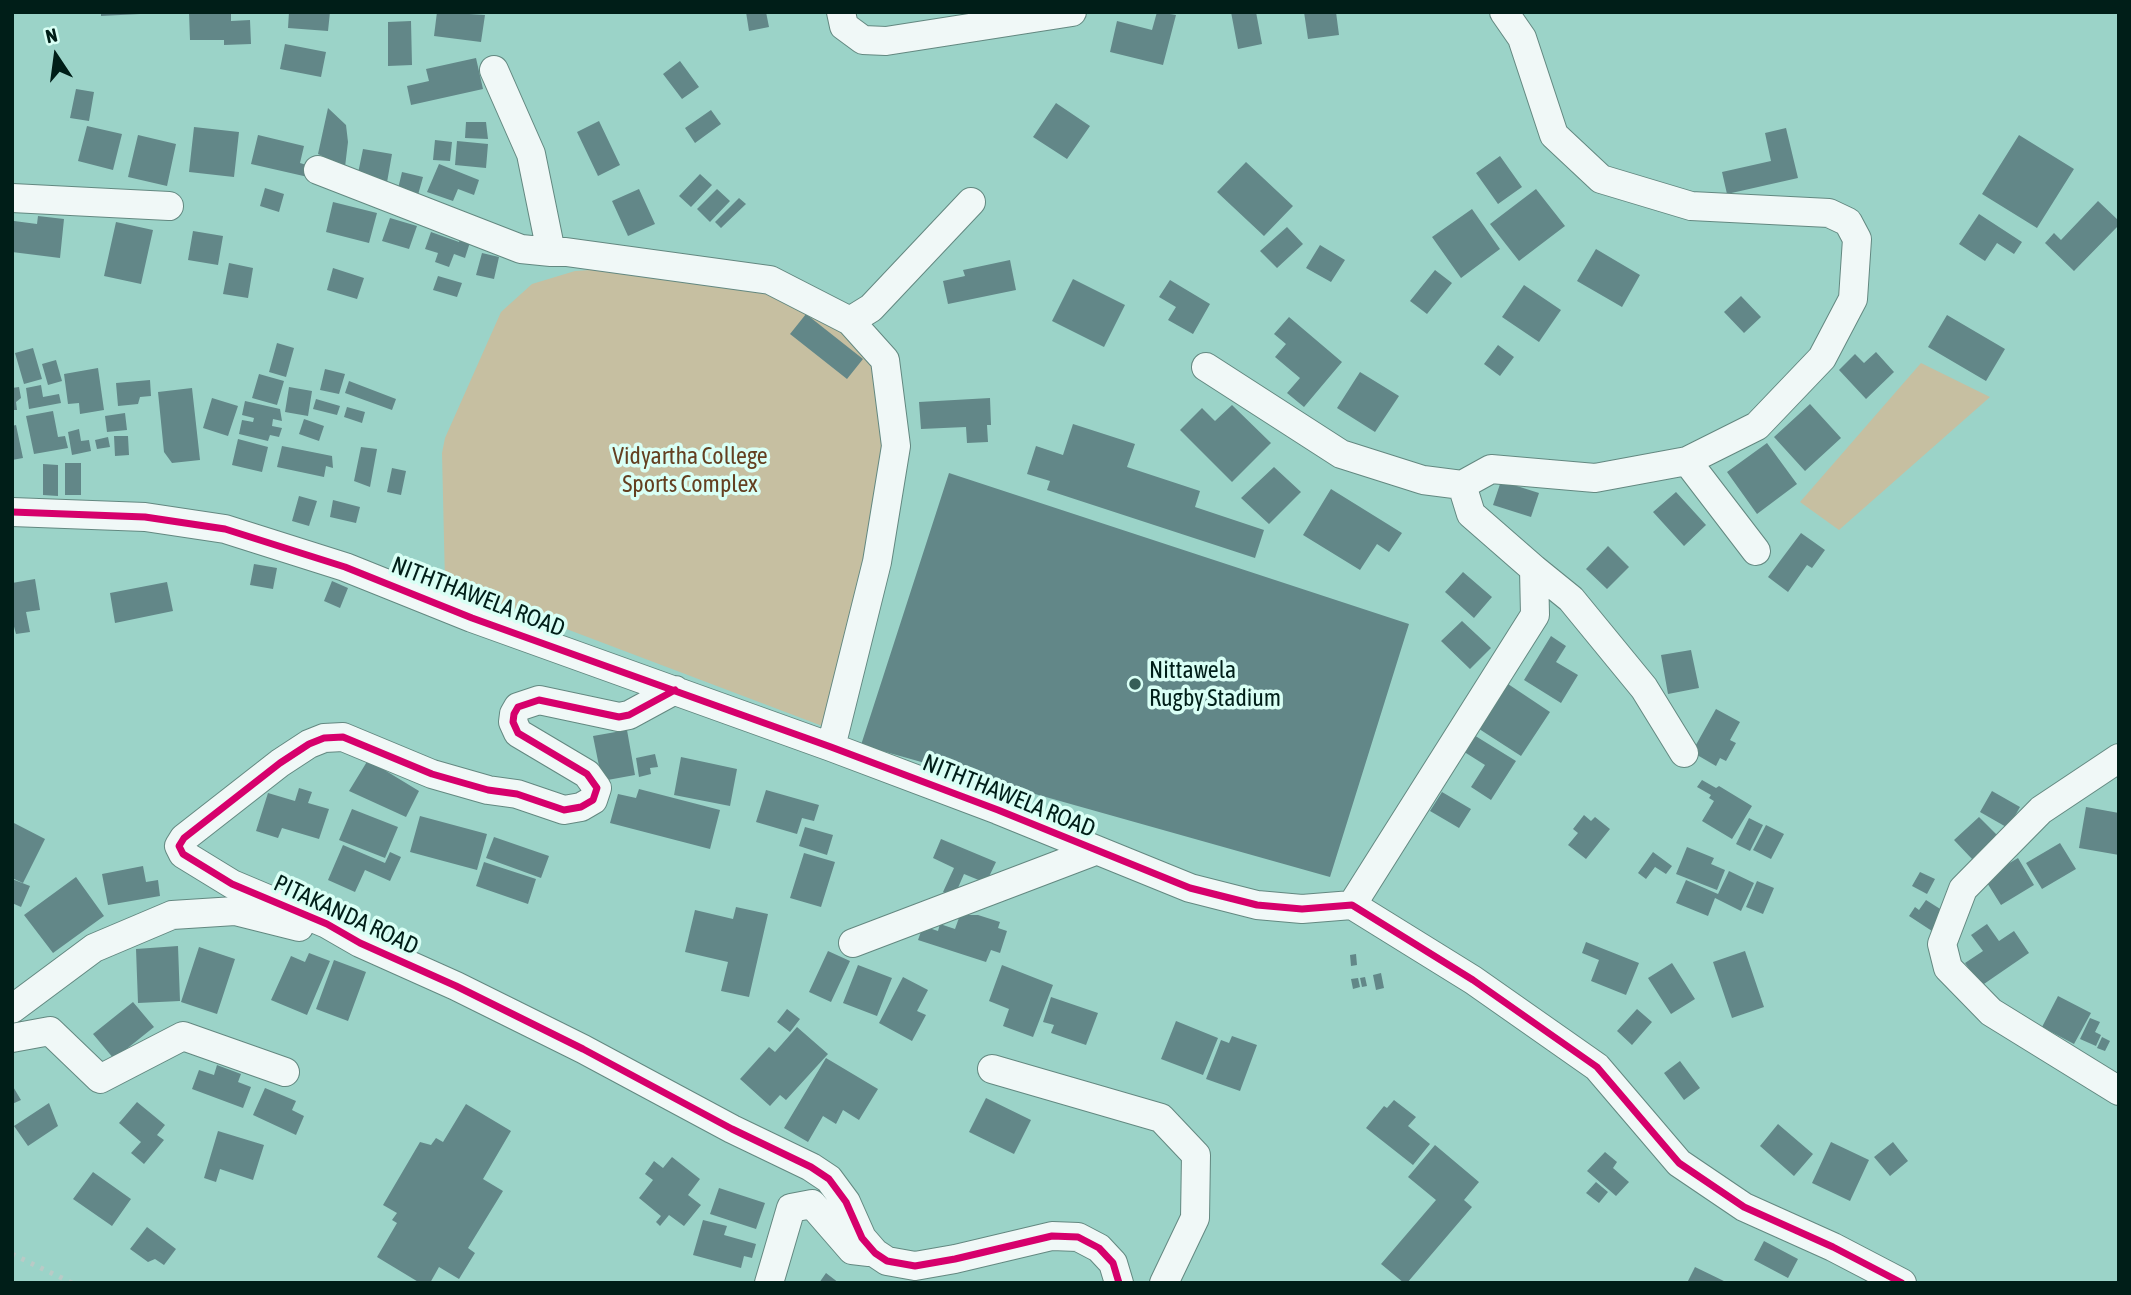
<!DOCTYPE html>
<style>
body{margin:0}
#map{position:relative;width:2131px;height:1295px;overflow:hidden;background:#9bd3c8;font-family:"Asap Condensed",sans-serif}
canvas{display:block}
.frame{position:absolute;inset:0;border:14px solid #001e18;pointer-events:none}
.north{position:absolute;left:21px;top:21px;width:70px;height:70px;-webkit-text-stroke:5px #d9fff5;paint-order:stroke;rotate:347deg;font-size:19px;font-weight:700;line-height:28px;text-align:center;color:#001e18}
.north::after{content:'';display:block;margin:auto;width:24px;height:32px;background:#001e18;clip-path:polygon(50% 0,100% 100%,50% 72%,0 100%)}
</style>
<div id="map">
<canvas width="2131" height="1295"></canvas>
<div class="frame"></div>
<div class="north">N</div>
</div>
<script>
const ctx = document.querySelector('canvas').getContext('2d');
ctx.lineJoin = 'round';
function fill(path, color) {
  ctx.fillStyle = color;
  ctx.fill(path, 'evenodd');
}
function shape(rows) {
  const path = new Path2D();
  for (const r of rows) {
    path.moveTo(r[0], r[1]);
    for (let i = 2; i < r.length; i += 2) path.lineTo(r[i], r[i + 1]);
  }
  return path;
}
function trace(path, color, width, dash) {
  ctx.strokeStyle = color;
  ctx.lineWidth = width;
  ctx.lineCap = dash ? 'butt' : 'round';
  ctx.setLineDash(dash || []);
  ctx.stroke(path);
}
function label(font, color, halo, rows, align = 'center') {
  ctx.font = font + ' "Asap Condensed",sans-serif';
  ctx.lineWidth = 7;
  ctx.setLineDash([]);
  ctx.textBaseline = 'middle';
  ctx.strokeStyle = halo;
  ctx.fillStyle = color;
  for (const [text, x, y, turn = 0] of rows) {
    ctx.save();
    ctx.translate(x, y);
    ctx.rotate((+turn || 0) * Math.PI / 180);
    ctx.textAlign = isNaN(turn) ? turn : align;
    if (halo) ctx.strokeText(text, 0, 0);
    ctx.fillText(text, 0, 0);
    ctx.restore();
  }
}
fill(shape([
 [621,268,703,275,792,299,836,325,880,367,887,469,825,727,445,583,442,453,445,438,501,312,532,284,575,271],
 [1921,363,1990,397,1839,530,1800,502]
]), '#c6bfa1');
fill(shape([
 [101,12,140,12,140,14,101,16],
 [189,12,231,12,231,21,250,20,251,44,224,45,224,40,190,40],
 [289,12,330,12,328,31,288,28],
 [437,12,485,15,481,42,434,36],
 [746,12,766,12,769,27,749,31],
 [1157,12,1176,15,1163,65,1110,52,1117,21,1152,30],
 [1231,12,1256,12,1262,44,1238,49],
 [1304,12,1336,12,1339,35,1308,39],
 [411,21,412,65,388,66,388,22],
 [285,44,326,52,321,77,280,69],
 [476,58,483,89,411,105,407,86,429,81,426,69],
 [680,61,699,87,682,99,663,74],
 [76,89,94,92,89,121,70,118],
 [1056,103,1090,126,1067,159,1033,137],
 [328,108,346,125,348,142,345,167,318,154],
 [711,110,721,124,695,143,685,128],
 [599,121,620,165,598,176,577,132],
 [466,122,486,122,488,139,465,138],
 [87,126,122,134,113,170,78,161],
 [194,127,239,132,234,177,189,172],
 [1786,128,1798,178,1727,194,1722,172,1771,161,1765,133],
 [138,135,176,144,167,186,128,177],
 [258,135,304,146,300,163,310,166,308,177,251,164],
 [2019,135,2074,169,2037,228,1982,194],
 [435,140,452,142,450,161,433,160],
 [457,141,488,144,486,168,455,165],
 [363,149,392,154,386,188,356,183],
 [1500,156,1522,187,1498,204,1476,173],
 [1246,162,1293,206,1264,236,1217,192],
 [439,164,479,180,474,195,458,189,453,201,427,192],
 [402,172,423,177,416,202,396,197],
 [700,174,712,185,691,207,679,196],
 [265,188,284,194,279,212,260,206],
 [639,189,655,224,628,236,612,201],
 [717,189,730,201,710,222,697,209],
 [1536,189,1565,226,1519,261,1490,224],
 [739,198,746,204,721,228,715,222],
 [2098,201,2119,221,2119,225,2074,271,2045,243,2054,233,2061,240],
 [333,202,377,213,369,243,326,232],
 [1472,209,1500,249,1461,278,1432,237],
 [1979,214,2022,242,2014,254,1997,243,1985,261,1959,244],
 [38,216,64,219,60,258,12,252,14,221,37,224],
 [390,218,417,226,409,249,382,241],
 [116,222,153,230,141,284,104,276],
 [1287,227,1303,244,1277,268,1260,251],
 [193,231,223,236,218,265,188,260],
 [431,232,459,242,463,232,473,233,465,258,454,254,449,267,435,262,438,253,425,249],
 [1320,245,1345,260,1331,282,1306,268],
 [1596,249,1640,275,1622,307,1577,281],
 [482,253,499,257,494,279,476,275],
 [1010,260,1016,290,948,304,943,281,965,276,963,270],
 [229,263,253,268,248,298,223,294],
 [333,268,364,278,357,299,327,290],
 [1435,270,1452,283,1427,314,1410,301],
 [438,276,462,283,457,297,433,290],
 [1073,279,1125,305,1104,347,1052,321],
 [1170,280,1210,304,1193,334,1168,320,1176,307,1159,297],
 [1524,285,1561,310,1539,342,1502,317],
 [1741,296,1761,317,1744,333,1724,312],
 [806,314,863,359,847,379,790,334],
 [1947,315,2005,349,1986,381,1928,347],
 [1289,317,1342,362,1304,407,1287,393,1300,378,1275,357,1286,344,1274,334],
 [277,343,294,348,286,377,269,372],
 [1498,345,1514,357,1500,376,1484,364],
 [33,348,42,379,24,384,15,353],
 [1876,352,1894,372,1866,399,1839,370,1855,354,1864,363],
 [56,360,62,381,48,385,42,364],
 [98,368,104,410,80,414,79,403,68,404,64,374],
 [325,369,345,374,339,394,320,390],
 [1360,372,1399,396,1375,432,1337,408],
 [259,374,284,381,277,405,252,398],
 [150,380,151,396,140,397,138,404,118,406,116,383],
 [349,381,396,399,392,410,345,393],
 [41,385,43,397,59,394,61,403,29,409,26,388],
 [19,387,21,398,16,402,17,410,12,410,12,388],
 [289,387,312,391,308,416,285,412],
 [192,388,200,460,172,463,164,452,158,392],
 [212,398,238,406,228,436,203,428],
 [990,398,991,425,987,425,988,442,967,443,966,427,921,429,919,402],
 [316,399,340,406,337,415,313,409],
 [245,401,280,409,282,421,273,419,272,426,282,428,279,437,270,435,268,441,239,434,242,420,253,422,254,418,242,415],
 [1810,404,1841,438,1805,471,1774,437],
 [1232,405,1271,443,1232,482,1180,430,1202,408,1215,421],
 [347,407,365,412,362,423,344,417],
 [53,411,58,437,65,436,68,448,34,454,26,416],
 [125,413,127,430,107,432,105,416],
 [304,419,324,426,319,441,299,434],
 [1073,424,1135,444,1127,467,1200,491,1195,507,1264,530,1255,558,1047,490,1050,481,1027,474,1036,446,1063,455],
 [16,425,23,458,12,460,12,426],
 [79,429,81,441,89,440,91,451,72,455,68,432],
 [114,436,128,436,129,455,115,456],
 [108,437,110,447,97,449,95,440],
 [238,439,268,447,262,472,232,465],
 [1767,443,1797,484,1757,514,1727,472],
 [282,446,332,456,333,468,326,466,324,477,277,467],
 [361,447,377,449,370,487,354,481],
 [65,463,81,463,81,495,65,495],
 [43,464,58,465,58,496,43,495],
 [1274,467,1301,492,1269,524,1241,498],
 [392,468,406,471,401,495,387,492],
 [949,473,1409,624,1330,877,861,745],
 [1501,481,1539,493,1531,517,1493,505],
 [1331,489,1402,533,1389,552,1377,544,1360,570,1303,535],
 [1676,492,1706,525,1684,546,1653,512],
 [299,496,317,501,309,526,292,521],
 [333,500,360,507,356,523,330,517],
 [1801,533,1825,550,1812,568,1807,565,1788,592,1768,577],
 [1608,546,1629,567,1607,589,1586,569],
 [254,564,277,568,273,589,250,585],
 [1463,572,1492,597,1474,618,1445,592],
 [35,579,40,610,26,612,30,632,16,634,12,619,12,583],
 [332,581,348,588,340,608,324,601],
 [167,582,173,611,115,623,110,593],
 [1462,621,1491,648,1470,669,1441,641],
 [1551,636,1566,646,1556,662,1578,675,1561,703,1524,680],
 [1691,650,1699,688,1668,694,1661,655],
 [1502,680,1550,712,1521,756,1473,725],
 [1716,709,1740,722,1730,740,1736,743,1726,761,1720,758,1716,766,1692,752],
 [627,730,635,775,602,781,593,736],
 [1469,732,1516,761,1491,800,1471,787,1485,765,1458,748],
 [655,754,658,767,650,768,651,774,639,777,636,758],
 [681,757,737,769,730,806,674,795],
 [368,760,419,791,406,817,349,791],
 [1702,780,1716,788,1719,786,1752,806,1732,839,1702,821,1714,801,1709,798,1711,795,1697,787],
 [299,788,312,792,308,803,329,809,319,839,282,828,278,838,256,831,268,793,295,801],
 [639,789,720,810,710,849,610,823,618,794,636,798],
 [766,790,819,805,814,821,802,818,797,834,756,822],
 [1992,791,2020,807,2008,828,1980,812],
 [1442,792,1471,809,1459,828,1430,811],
 [2086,807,2119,813,2119,855,2079,848],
 [352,809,398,827,385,858,339,840],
 [1584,815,1591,821,1595,817,1610,829,1586,859,1568,845,1578,833,1573,829],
 [420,816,487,834,477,870,410,852],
 [1979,817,1998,836,1973,860,1954,840],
 [1749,818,1763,825,1750,851,1736,844],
 [14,823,45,839,23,883,12,878,12,827],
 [1766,825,1784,834,1771,859,1753,850],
 [805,827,833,835,827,855,799,846],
 [494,837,549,856,541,878,486,858],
 [941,839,996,862,986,883,964,874,954,897,943,892,954,868,933,858],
 [2060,843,2076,869,2042,889,2026,863],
 [343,845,385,863,390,852,401,857,390,881,365,870,355,892,328,880],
 [1687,847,1714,858,1711,864,1725,870,1717,890,1676,874],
 [1653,852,1672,866,1666,874,1655,867,1646,879,1638,873],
 [804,853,835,862,821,907,790,898],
 [2018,858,2034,885,2001,905,1984,878],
 [484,862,536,879,528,904,476,886],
 [143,866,146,882,158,880,160,896,108,905,102,874],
 [1729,871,1754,883,1741,911,1715,898,1708,916,1676,903,1686,880,1718,894],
 [1920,872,1935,879,1927,894,1912,886],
 [76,877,104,916,53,953,24,915],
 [12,879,30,886,21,907,12,903],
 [1757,881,1774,888,1763,914,1746,907],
 [1926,900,1945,912,1932,931,1909,916,1915,907,1919,910],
 [736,907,768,914,749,997,721,991,728,962,685,952,695,910,733,919],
 [960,915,978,915,1000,922,998,928,1007,931,1000,953,991,950,986,962,918,940,923,926,938,931,940,924,955,929],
 [1987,924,1999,941,2014,931,2029,953,1981,986,1965,963,1983,951,1971,935],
 [1586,942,1639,963,1626,995,1591,981,1599,960,1582,953],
 [178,946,180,1001,138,1003,136,949],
 [199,947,235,959,217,1014,181,1002],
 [828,951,850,961,831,1002,809,992],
 [1745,951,1764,1007,1732,1018,1713,962],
 [309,953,330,961,307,1015,271,1000,291,956,305,962],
 [1356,954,1357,965,1351,966,1350,955],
 [334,960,366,972,348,1021,316,1009],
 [1672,963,1695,999,1671,1014,1648,978],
 [858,965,892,978,877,1016,843,1003],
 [1002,965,1053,985,1033,1037,1003,1026,1009,1009,989,1001],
 [1381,973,1384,988,1376,990,1373,975],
 [903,977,928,990,917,1011,926,1015,912,1041,879,1023],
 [1365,977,1367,986,1362,987,1360,978],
 [1358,978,1360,987,1353,989,1351,979],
 [2058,996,2091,1013,2074,1044,2042,1027],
 [1051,997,1098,1013,1086,1045,1051,1033,1054,1025,1043,1022],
 [133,1002,154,1027,114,1059,93,1034],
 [787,1009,800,1019,790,1032,777,1022],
 [1637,1009,1652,1022,1632,1045,1617,1031],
 [2090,1018,2100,1022,2095,1032,2101,1035,2096,1046,2080,1039],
 [1176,1021,1218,1038,1203,1075,1161,1059],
 [797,1027,828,1054,786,1100,780,1095,770,1106,740,1079,769,1047,775,1052],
 [1232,1036,1257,1045,1240,1091,1206,1079,1221,1040,1229,1043],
 [2102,1037,2110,1041,2105,1051,2097,1048],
 [826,1058,878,1089,859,1120,843,1110,836,1124,823,1116,808,1142,784,1128],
 [1680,1061,1700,1088,1684,1100,1664,1073],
 [217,1065,241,1074,238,1082,251,1087,243,1108,192,1089,199,1070,214,1075],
 [12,1085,21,1100,12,1104],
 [265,1088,296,1101,292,1110,304,1116,296,1135,253,1115],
 [986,1098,1031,1120,1014,1154,969,1132],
 [1394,1100,1416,1117,1408,1126,1430,1144,1413,1165,1366,1128,1384,1106,1387,1108],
 [137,1102,165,1125,157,1135,164,1140,144,1164,131,1153,141,1142,119,1123],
 [49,1103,58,1126,28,1146,14,1126],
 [466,1104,511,1131,483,1179,503,1191,468,1248,475,1253,459,1279,439,1267,430,1283,420,1283,377,1257,397,1223,392,1220,397,1213,383,1205,420,1142,431,1145,436,1138,443,1142],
 [1778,1124,1813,1154,1794,1176,1760,1146],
 [218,1131,264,1145,253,1180,220,1169,216,1182,204,1178],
 [1831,1142,1869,1160,1850,1201,1812,1183],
 [1893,1142,1908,1161,1890,1176,1874,1157],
 [1435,1145,1479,1182,1464,1200,1472,1207,1407,1283,1404,1283,1381,1264,1436,1200,1408,1177],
 [1605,1152,1617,1162,1613,1168,1629,1182,1616,1196,1587,1171],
 [672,1157,700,1179,688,1195,701,1205,684,1226,669,1215,660,1226,656,1222,661,1216,639,1198,653,1180,645,1174,654,1161,663,1168],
 [93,1172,131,1199,112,1226,73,1199],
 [1596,1182,1608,1192,1599,1203,1586,1193],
 [719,1188,765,1203,756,1229,710,1214],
 [703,1220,727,1226,724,1235,756,1244,752,1258,744,1256,741,1268,693,1255],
 [147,1227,176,1249,164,1265,155,1259,148,1262,130,1249],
 [1764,1241,1798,1259,1788,1278,1754,1260],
 [1695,1267,1728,1283,1687,1283],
 [826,1273,839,1283,819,1283]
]), '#628788');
const minor = shape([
 [841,12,844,26,863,40,886,41,1072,12],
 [494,70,531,154,551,252,566,252,770,280,850,321,885,360,896,446,877,562,831,747],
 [318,170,521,249,551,252],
 [12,198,169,206],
 [850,321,871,308,971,202],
 [1206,367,1341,454,1423,480,1462,485],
 [1687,461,1756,551],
 [12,512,145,517,225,529,345,567,472,618,831,747,998,810,1190,888,1257,905,1302,909,1352,905,1473,980,1597,1067,1679,1163,1744,1207,1833,1247,1902,1283],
 [1534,569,1571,599,1644,688,1684,753],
 [675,690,629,715,619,717,539,700,518,707,514,714,513,722,518,733,587,774,597,788,593,800,581,807,564,810,517,794,488,790,432,774,343,737,324,738,309,744,280,763,184,838,179,846,183,854,232,884,327,924,360,943,456,986,583,1049,732,1129,811,1167,829,1179,846,1202,862,1238,875,1253,887,1261,915,1266,955,1259,1052,1236,1078,1237,1099,1248,1113,1263,1119,1283],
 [2119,758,2041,810,1963,889,1942,944,1948,968,1991,1012,2119,1091],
 [1352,905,1535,615,1534,569,1471,514,1462,485,1491,469,1595,478,1687,461,1757,426,1822,358,1853,299,1857,239,1848,222,1829,213,1691,206,1601,179,1554,135,1522,38,1504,12],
 [853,943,1095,851],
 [12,1009,94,948,172,915,235,911,299,927],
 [12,1038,50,1031,100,1079,183,1036,285,1072],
 [992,1069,1161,1118,1196,1155,1195,1218,1164,1283],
 [769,1283,791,1208,812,1204,852,1250,869,1252]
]);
trace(minor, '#638880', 30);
trace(minor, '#f0f8f7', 28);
trace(shape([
 [12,1254,72,1283]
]), '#b9cac6', 5, [3.5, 7]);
trace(shape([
 [12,512,145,517,225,529,345,567,472,618,831,747,998,810,1190,888,1257,905,1302,909,1352,905,1473,980,1597,1067,1679,1163,1744,1207,1833,1247,1902,1283],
 [675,690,629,715,619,717,539,700,518,707,514,714,513,722,518,733,587,774,597,788,593,800,581,807,564,810,517,794,488,790,432,774,343,737,324,738,309,744,280,763,184,838,179,846,183,854,232,884,327,924,360,943,456,986,583,1049,732,1129,811,1167,829,1179,846,1202,862,1238,875,1253,887,1261,915,1266,955,1259,1052,1236,1078,1237,1099,1248,1113,1263,1119,1283]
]), '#d6006c', 7);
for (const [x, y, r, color] of [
 [1135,684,7,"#365d56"]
]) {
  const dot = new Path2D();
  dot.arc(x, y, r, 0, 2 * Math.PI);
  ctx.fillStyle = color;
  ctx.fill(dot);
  trace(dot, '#d9fff5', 2.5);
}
label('24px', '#643f20', '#d9fff5', [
 ["Vidyartha College",690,456],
 ["Sports Complex",690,484]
]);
label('24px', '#001e18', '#d9fff5', [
 ["NITHTHAWELA ROAD",478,597,21],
 ["NITHTHAWELA ROAD",1009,796,22],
 ["PITAKANDA ROAD",346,915,25]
]);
label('24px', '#001e18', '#d9fff5', [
 ["Nittawela",1149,670],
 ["Rugby Stadium",1149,698]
], 'left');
</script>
